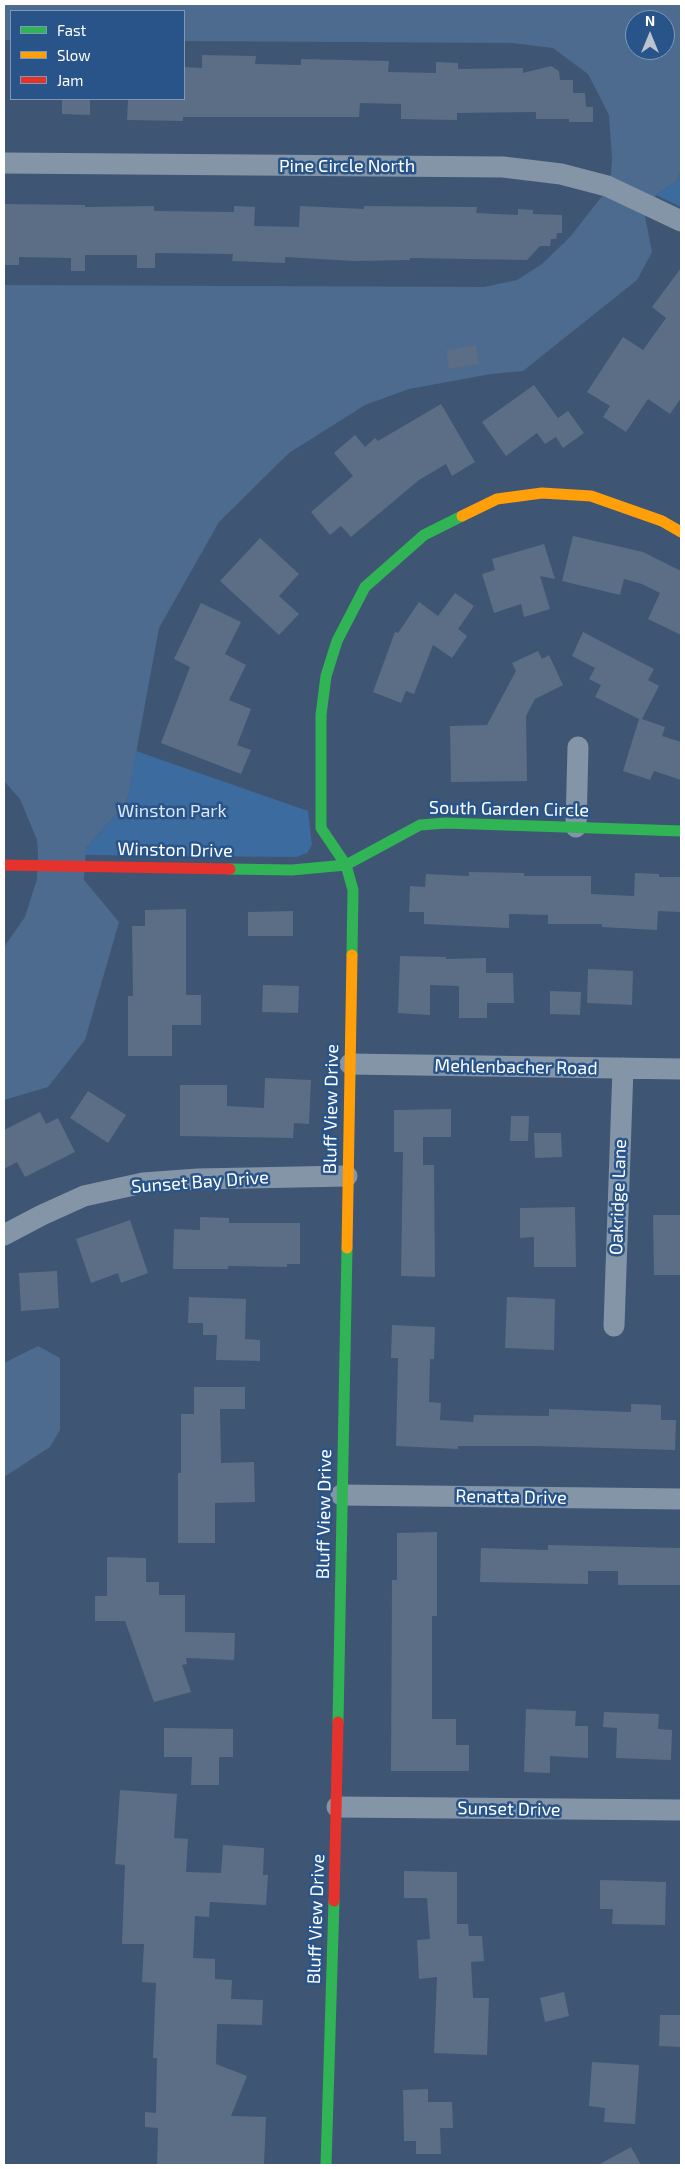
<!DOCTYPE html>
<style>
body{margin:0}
#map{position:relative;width:685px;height:2169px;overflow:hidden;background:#3e5673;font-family:"Exo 2",sans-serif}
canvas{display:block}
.frame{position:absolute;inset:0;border:5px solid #fff;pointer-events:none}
.legend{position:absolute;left:10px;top:10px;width:175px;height:90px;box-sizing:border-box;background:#285489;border:1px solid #7e98b8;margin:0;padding:6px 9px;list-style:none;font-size:15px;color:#fff}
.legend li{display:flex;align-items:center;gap:10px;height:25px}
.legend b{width:25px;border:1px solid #7e98b8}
.north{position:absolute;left:625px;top:10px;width:50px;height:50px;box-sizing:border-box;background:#285489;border:1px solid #7e98b8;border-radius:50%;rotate:0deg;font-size:14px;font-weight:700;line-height:20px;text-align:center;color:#fff}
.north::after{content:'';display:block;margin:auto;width:18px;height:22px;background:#bbc4ce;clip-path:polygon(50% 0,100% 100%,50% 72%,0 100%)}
</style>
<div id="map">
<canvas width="685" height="2169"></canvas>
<div class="frame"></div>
<ul class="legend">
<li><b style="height:6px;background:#30b455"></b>Fast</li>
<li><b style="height:6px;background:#ff9f0a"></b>Slow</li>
<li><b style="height:6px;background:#e5322d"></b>Jam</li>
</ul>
<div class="north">N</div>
</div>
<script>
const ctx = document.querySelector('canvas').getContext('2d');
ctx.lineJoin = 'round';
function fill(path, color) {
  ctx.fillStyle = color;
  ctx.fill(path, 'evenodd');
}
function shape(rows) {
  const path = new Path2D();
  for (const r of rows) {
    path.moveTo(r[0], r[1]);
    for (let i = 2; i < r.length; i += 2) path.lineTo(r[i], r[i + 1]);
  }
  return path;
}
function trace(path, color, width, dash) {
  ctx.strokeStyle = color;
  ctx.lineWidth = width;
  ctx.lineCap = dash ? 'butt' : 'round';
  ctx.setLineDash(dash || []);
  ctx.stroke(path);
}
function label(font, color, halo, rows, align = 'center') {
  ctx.font = font + ' "Exo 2",sans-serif';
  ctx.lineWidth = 5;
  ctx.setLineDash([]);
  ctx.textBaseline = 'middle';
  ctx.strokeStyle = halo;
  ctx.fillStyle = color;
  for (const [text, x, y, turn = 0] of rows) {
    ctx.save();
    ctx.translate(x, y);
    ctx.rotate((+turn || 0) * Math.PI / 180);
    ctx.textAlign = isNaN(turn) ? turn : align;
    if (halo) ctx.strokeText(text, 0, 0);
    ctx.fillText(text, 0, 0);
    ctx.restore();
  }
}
fill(shape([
 [681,168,681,207,656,195,678,180],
 [136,751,308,811,312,845,307,853,296,857,84,855,86,848,127,802]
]), '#3c6b9f');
fill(shape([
 [4,4,681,4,681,168,678,180,656,195,645,216,652,252,637,280,523,371,491,374,409,389,365,405,289,453,219,522,159,628,127,802,86,848,84,880,119,922,85,1040,48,1087,4,1100,4,947,25,917,37,879,38,854,37,840,20,799,4,781,4,285,484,287,517,280,542,264,570,237,602,196,611,175,612,158,609,115,588,74,553,48,512,43,184,41,184,11,11,11,11,40,4,40],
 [635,20,665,20,665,50,635,50],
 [38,1346,60,1358,60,1430,50,1447,4,1477,4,1363]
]), '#4d6b8f');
fill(shape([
 [202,55,256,56,255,64,301,65,301,59,389,61,388,72,436,73,436,62,458,63,458,69,523,68,523,73,551,66,559,71,560,80,573,80,573,93,585,93,586,107,593,107,593,122,569,122,569,119,536,119,536,112,457,113,457,120,401,119,401,104,360,103,359,117,183,117,183,121,127,120,128,99,184,99,184,67,202,68],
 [62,99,90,99,90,115,62,114],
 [4,204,85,205,85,207,154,206,154,211,234,212,234,206,255,207,254,226,299,227,300,206,364,209,364,206,477,207,476,213,518,215,518,209,533,210,533,214,562,215,562,233,557,233,556,239,551,239,550,246,540,246,527,260,410,258,410,260,354,261,285,257,285,263,232,261,233,254,155,253,155,268,137,268,137,255,85,255,85,271,71,271,71,258,19,257,19,265,4,265],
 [681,268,681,398,670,414,648,399,626,432,603,417,610,406,587,392,623,337,643,350,666,318,652,307],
 [476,345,479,364,449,369,446,351],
 [534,385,558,418,568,411,584,433,563,448,556,437,545,444,537,433,506,456,482,422],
 [441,404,475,462,452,476,446,464,419,480,351,537,341,526,330,535,311,512,353,476,334,453,355,435,365,447,375,438,378,441],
 [573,536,643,552,681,571,681,635,648,619,660,593,642,584,624,579,620,595,562,581],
 [260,538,299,574,279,596,299,614,279,635,220,581],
 [544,544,555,579,540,576,550,609,524,617,521,604,494,613,482,574,495,570,492,559],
 [455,593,474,606,458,629,467,636,452,658,433,645,414,694,406,691,401,703,373,692,395,632,398,633,419,602,438,616],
 [201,603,241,622,225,654,246,665,229,700,251,709,237,745,251,750,241,774,161,743,190,667,174,659],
 [583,632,654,669,648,680,659,686,642,719,665,727,662,736,681,742,681,780,654,771,650,780,623,771,639,719,595,697,601,685,589,679,595,668,572,656],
 [538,651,542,659,549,655,563,685,535,699,526,716,527,781,451,782,450,726,487,725,516,671,512,663],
 [469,872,524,873,524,876,591,876,591,894,634,896,635,873,659,874,659,877,681,877,681,912,658,911,657,930,602,927,602,924,548,924,548,915,509,914,509,928,424,924,424,912,409,912,410,886,425,887,426,874,469,876],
 [186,909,186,995,201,995,201,1025,172,1025,172,1056,128,1056,128,996,133,996,132,926,145,926,145,910],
 [293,911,293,936,248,936,248,912],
 [400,956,446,957,446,959,486,958,486,973,513,973,514,1003,487,1003,487,1018,459,1018,459,986,430,985,430,1015,398,1013],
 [588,969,633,971,632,1005,587,1003],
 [263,985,299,986,298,1013,262,1012],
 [550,991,581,992,580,1015,550,1014],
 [265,1078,311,1080,309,1124,294,1123,293,1138,180,1136,180,1085,227,1085,227,1106,264,1108],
 [88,1091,126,1115,108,1143,70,1118],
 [451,1109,451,1137,423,1137,423,1165,434,1165,435,1277,401,1276,403,1152,394,1152,394,1110],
 [40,1112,46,1124,58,1118,75,1152,25,1177,17,1162,4,1169,4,1130],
 [511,1116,529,1116,528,1141,510,1141],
 [534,1133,561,1133,562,1157,535,1158],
 [575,1207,576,1267,534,1267,534,1237,520,1238,520,1208],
 [653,1215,681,1215,681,1275,654,1275],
 [200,1217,229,1218,229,1223,300,1223,300,1264,287,1264,287,1267,228,1266,228,1269,173,1269,174,1229,200,1230],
 [130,1220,148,1273,121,1283,118,1273,91,1283,76,1239],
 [57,1271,59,1308,21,1311,19,1273],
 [189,1297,246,1299,245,1339,260,1340,260,1361,216,1360,217,1335,203,1335,203,1323,188,1323],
 [507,1297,555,1299,554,1350,505,1348],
 [392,1325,435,1327,434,1359,430,1359,429,1402,441,1403,440,1420,473,1422,474,1415,549,1416,549,1409,631,1412,631,1404,661,1405,661,1420,676,1420,675,1450,536,1446,458,1446,458,1449,396,1446,398,1358,391,1358],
 [194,1387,245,1387,245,1409,220,1409,221,1463,254,1462,255,1502,215,1503,215,1543,178,1543,178,1473,181,1473,181,1414,194,1414],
 [437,1532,437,1616,432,1616,432,1719,456,1719,456,1745,469,1745,469,1771,391,1771,392,1580,397,1580,397,1533],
 [548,1545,681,1548,681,1585,618,1585,618,1571,588,1571,588,1584,480,1582,481,1548,548,1550],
 [107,1557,146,1558,146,1582,159,1582,159,1595,185,1595,185,1632,235,1633,234,1660,186,1658,187,1664,182,1665,191,1692,154,1702,125,1621,95,1621,95,1596,107,1596],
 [526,1709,576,1711,575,1726,588,1726,588,1758,550,1756,550,1773,524,1772],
 [604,1712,659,1714,658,1729,672,1730,671,1760,616,1758,617,1728,603,1727],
 [164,1728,233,1729,233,1757,219,1757,219,1785,191,1785,192,1757,164,1757],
 [120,1790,177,1794,174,1838,188,1839,186,1872,221,1873,223,1845,264,1848,263,1875,268,1875,266,1905,210,1902,209,1917,195,1916,193,1958,215,1959,215,1979,232,1980,231,1999,263,2000,262,2025,217,2024,216,2064,247,2076,231,2116,266,2117,264,2165,157,2165,158,2128,145,2127,145,2112,156,2113,157,2058,153,2058,156,1983,142,1982,144,1944,122,1944,125,1865,115,1864],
 [404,1871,457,1872,457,1924,468,1924,469,1936,482,1936,484,1961,471,1962,473,1998,489,1998,487,2055,434,2053,437,1977,419,1979,417,1940,430,1939,427,1898,404,1898],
 [600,1880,666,1882,665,1925,612,1924,613,1909,600,1909],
 [564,1992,569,2016,545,2022,540,1998],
 [660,2015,681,2015,681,2047,659,2046],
 [592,2062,639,2065,635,2124,604,2122,605,2108,589,2106],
 [428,2089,428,2102,452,2102,453,2128,440,2128,441,2154,416,2154,416,2141,404,2141,403,2090],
 [631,2147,641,2165,598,2165]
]), '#5b6e85');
trace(shape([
 [4,163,503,167,561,174,607,186,681,221],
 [576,827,578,747],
 [350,1064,681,1069],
 [4,1235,42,1215,84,1196,143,1183,198,1179,347,1176],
 [614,1326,623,1068],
 [341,1495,681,1499],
 [337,1807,681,1810]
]), '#8595a8', 21);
trace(shape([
 [230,869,292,870,346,865,420,825,446,823,681,831],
 [352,955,353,890,346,865,321,828,321,715,326,676,337,641,365,587,424,535,462,516],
 [338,1722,347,1248],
 [326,2165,334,1901]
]), '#30b455', 11);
trace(shape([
 [462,516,497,499,542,493,591,496,662,521,681,532],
 [347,1248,352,955]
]), '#ff9f0a', 11);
trace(shape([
 [4,865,230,869],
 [334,1901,338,1722]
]), '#e5322d', 11);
label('18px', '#fff', '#285489', [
 ["Pine Circle North",347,166],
 ["South Garden Circle",509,809,1],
 ["Winston Drive",175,850,1],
 ["Mehlenbacher Road",516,1067,1],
 ["Bluff View Drive",331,1109,-89],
 ["Sunset Bay Drive",200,1182,-4],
 ["Oakridge Lane",618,1197,-88],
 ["Renatta Drive",511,1497,1],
 ["Bluff View Drive",324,1514,-89],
 ["Sunset Drive",509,1809,1],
 ["Bluff View Drive",316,1919,-88]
]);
label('18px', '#d9e7f7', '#285489', [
 ["Winston Park",172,811]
]);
</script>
